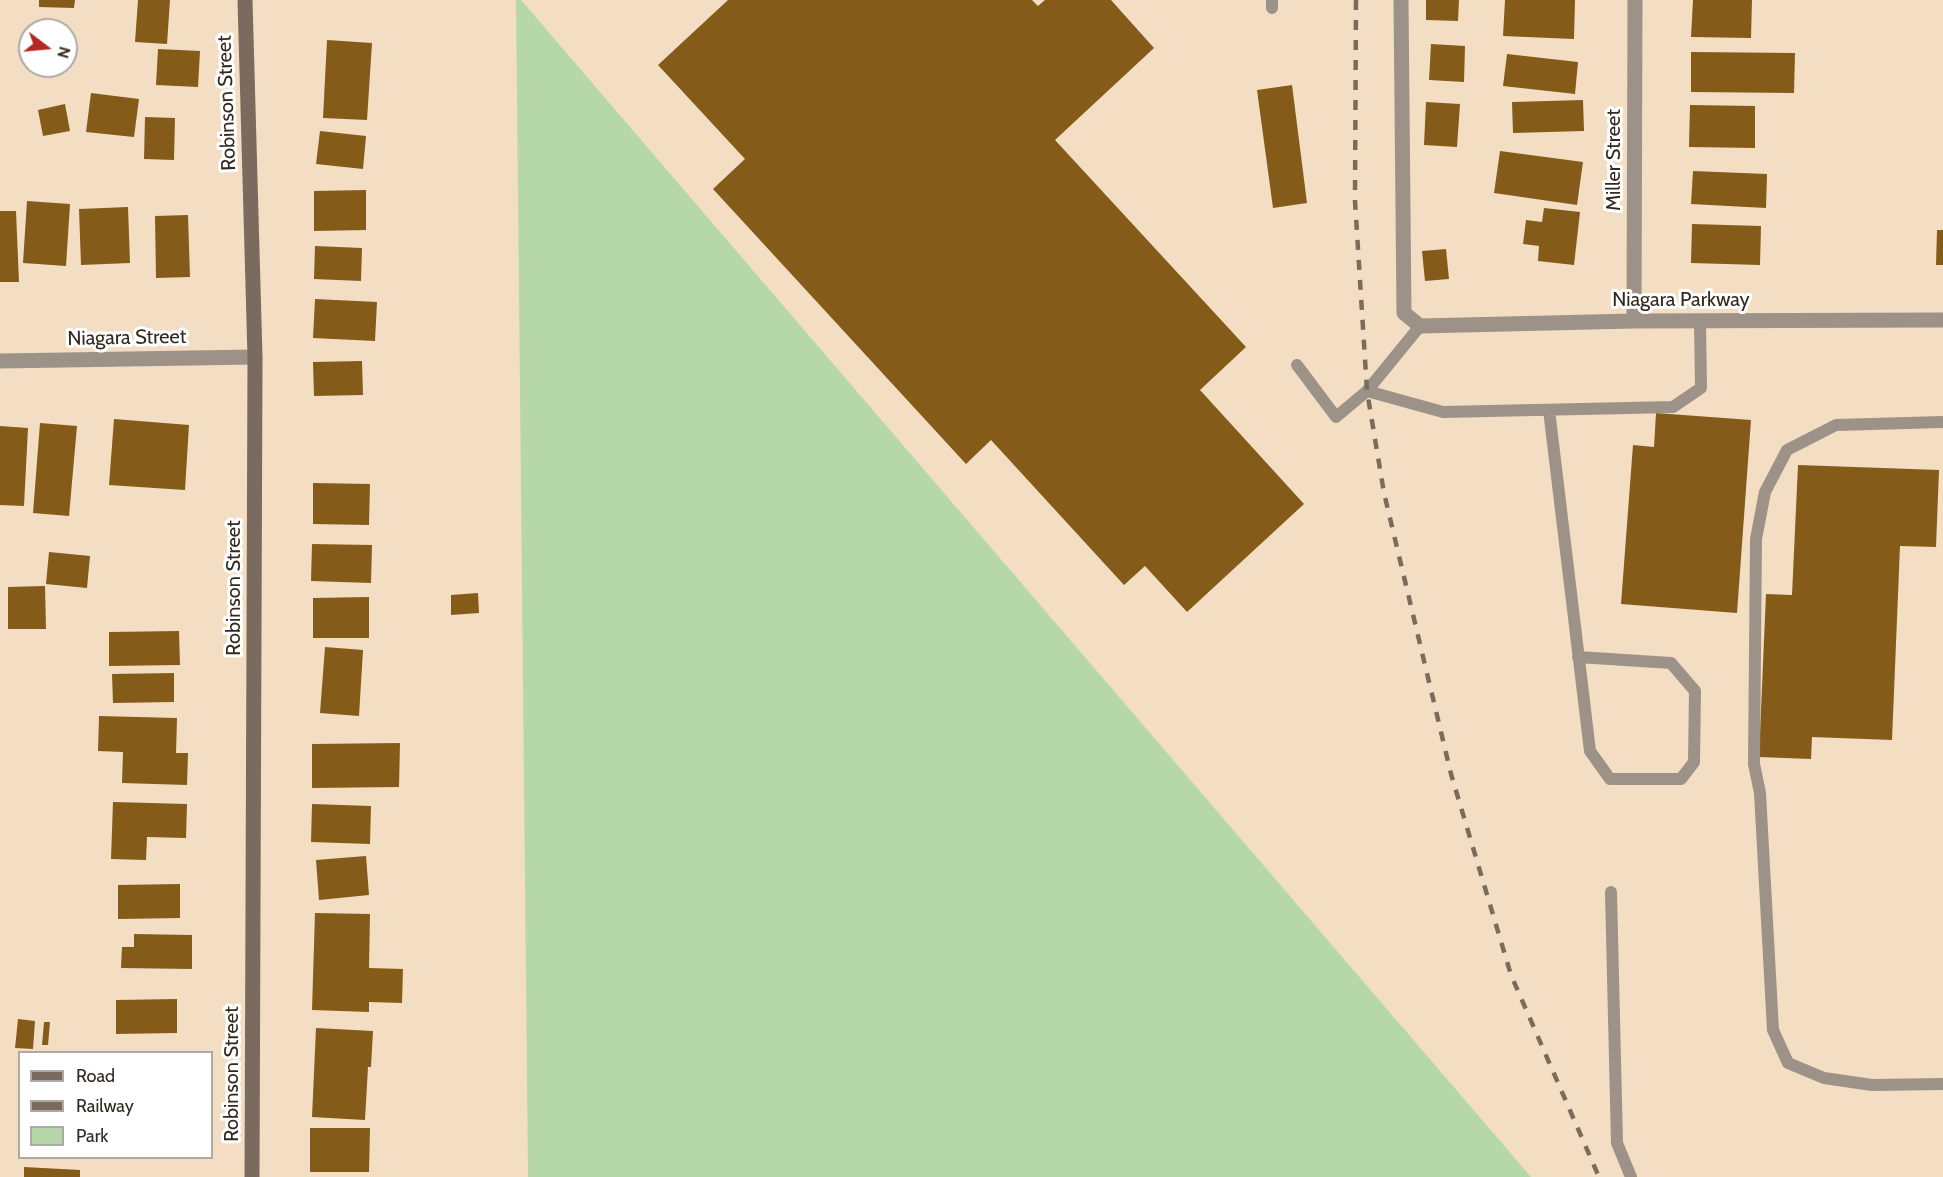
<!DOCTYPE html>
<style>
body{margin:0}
#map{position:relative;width:1943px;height:1177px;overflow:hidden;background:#f3dec4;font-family:Cabin,sans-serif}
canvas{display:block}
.legend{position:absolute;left:18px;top:1051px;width:195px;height:108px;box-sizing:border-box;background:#fff;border:2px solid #adaaa6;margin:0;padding:8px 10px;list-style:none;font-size:18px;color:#322a20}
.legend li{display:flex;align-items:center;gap:12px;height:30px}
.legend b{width:30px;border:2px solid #adaaa6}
.north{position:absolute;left:18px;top:18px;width:60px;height:60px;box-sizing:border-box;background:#fff;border:2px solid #adaaa6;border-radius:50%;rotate:106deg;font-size:16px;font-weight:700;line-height:24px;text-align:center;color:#322a20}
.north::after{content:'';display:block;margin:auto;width:21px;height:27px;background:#b62625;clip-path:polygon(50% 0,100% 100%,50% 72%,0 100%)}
</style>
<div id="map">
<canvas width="1943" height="1177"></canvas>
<ul class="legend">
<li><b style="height:8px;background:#7b6b5e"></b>Road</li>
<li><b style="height:8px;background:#796c5c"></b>Railway</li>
<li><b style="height:16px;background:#b6d8a9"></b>Park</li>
</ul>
<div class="north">N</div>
</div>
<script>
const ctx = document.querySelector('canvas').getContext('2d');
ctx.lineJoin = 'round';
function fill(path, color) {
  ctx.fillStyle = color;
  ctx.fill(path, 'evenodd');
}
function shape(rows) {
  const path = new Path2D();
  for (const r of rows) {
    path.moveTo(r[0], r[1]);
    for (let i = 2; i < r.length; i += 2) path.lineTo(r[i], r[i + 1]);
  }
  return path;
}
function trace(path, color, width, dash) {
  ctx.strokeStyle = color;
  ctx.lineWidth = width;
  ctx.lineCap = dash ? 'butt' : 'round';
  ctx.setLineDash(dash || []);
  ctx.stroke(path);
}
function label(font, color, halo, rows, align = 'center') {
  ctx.font = font + ' Cabin,sans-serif';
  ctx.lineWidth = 6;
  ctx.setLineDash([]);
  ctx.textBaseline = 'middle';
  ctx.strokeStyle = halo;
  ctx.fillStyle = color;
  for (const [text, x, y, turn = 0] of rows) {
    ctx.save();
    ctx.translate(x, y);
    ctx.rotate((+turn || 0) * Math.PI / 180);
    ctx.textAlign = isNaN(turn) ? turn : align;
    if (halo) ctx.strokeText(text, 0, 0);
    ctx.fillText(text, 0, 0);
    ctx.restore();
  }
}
fill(shape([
 [516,0,521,0,1531,1177,528,1177]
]), '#b6d8a9');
fill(shape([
 [39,0,75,0,74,8,39,7],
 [138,0,170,0,167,44,135,42],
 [728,0,1032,0,1038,6,1045,0,1111,0,1154,48,1055,140,1246,347,1200,390,1304,504,1187,612,1145,566,1124,585,991,440,966,464,713,189,745,159,658,65],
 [1426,0,1459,0,1458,21,1426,20],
 [1505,0,1575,0,1574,39,1503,36],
 [1693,0,1752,0,1751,38,1691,37],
 [327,40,372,43,367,120,323,118],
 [1431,44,1465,46,1464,82,1429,80],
 [158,49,200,51,198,87,156,85],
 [1691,52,1795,53,1794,93,1691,92],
 [1507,54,1578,62,1575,94,1503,86],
 [1292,85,1307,203,1273,208,1257,90],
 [91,93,139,99,134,137,86,132],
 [1583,100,1584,131,1513,133,1512,102],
 [1426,102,1460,104,1457,147,1424,145],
 [65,104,70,131,43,136,38,110],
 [1690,105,1755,106,1755,148,1689,147],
 [145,117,175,118,174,160,144,159],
 [320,131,366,136,363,169,316,164],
 [1500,151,1583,162,1577,205,1494,193],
 [1693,171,1767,174,1766,208,1691,204],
 [366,190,366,230,314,231,314,191],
 [27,201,70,204,66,266,23,263],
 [128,207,130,263,81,265,79,209],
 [1544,208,1580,212,1574,265,1538,261,1539,246,1523,244,1526,220,1542,222],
 [0,211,16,211,19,282,0,282],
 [188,215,190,277,156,278,155,216],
 [1692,224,1761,226,1760,265,1691,263],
 [1937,230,1943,230,1943,265,1936,265],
 [315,246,362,248,361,281,314,279],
 [1446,249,1449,279,1425,281,1422,251],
 [315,299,377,302,375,341,313,338],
 [362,361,363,395,314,396,313,362],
 [1656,413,1751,420,1737,613,1621,604,1633,445,1654,447],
 [114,419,189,425,185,490,109,485],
 [40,423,77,426,69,516,33,513],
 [0,426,28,428,24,506,0,505],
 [1798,465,1939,470,1936,547,1900,546,1892,740,1812,737,1811,759,1759,757,1766,594,1792,595],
 [313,483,370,484,369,525,313,524],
 [312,544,372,545,371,583,311,581],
 [49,552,90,556,87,588,46,584],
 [45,586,46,629,8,629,8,587],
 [478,593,479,613,451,615,451,595],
 [369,597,369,638,313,638,313,598],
 [179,631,180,665,109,666,109,632],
 [325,647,363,650,359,716,320,713],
 [174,673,174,702,113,703,112,674],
 [99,716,177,718,176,753,188,753,187,785,122,783,123,752,98,751],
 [400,743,399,787,312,788,312,744],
 [113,802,187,804,186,838,147,837,146,860,111,859],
 [312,804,371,806,370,844,311,842],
 [366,856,369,895,319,900,316,860],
 [180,884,180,918,118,919,118,885],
 [315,913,370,914,369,968,403,969,402,1003,369,1002,369,1012,312,1010],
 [134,934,192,935,192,969,121,968,122,947,134,947],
 [177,999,177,1033,116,1034,116,1000],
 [18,1019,35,1021,33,1049,15,1048],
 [44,1022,50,1022,48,1045,42,1045],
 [316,1028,373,1031,371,1067,368,1067,365,1120,312,1117],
 [310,1128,370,1128,369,1172,310,1172],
 [24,1167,80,1170,80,1177,24,1177]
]), '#845b19');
trace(shape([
 [1272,8,1272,0],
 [1297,365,1336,417,1367,391,1420,326],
 [1367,391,1443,412,1673,407,1701,388,1700,321],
 [1549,410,1590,751,1610,779,1681,779,1694,762,1695,691,1671,663,1578,657],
 [1943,422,1836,425,1787,450,1765,492,1756,539,1754,764,1760,793,1773,1030,1788,1063,1824,1078,1872,1085,1943,1084],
 [1611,892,1617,1143,1631,1177]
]), '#9d9288', 12);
trace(shape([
 [1401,0,1404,313,1420,326,1634,321,1943,320],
 [1634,321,1635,0],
 [0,361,255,357]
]), '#9d9288', 15);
trace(shape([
 [245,0,255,357,252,1177]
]), '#7b6b5e', 15);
trace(shape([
 [1356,0,1355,201,1367,391,1384,493,1451,774,1511,975,1599,1177]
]), '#796c5c', 4.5, [10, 10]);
label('20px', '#322a20', '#fff', [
 ["Robinson Street",227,103,-92],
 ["Miller Street",1614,160,-90],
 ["Niagara Parkway",1681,300],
 ["Niagara Street",127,338,-1],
 ["Robinson Street",234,588,-90],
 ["Robinson Street",232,1074,-90]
]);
</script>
